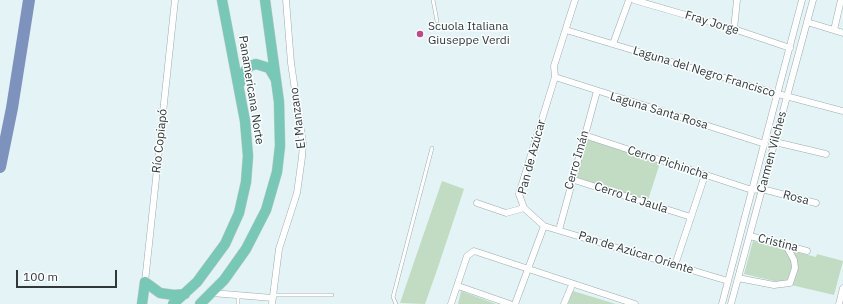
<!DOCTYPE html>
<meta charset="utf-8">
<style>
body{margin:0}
#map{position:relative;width:843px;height:304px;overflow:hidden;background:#e4f4f6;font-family:"IBM Plex Sans",sans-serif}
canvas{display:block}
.scale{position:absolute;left:16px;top:270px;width:101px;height:18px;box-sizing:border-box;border:2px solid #323839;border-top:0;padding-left:5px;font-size:12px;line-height:14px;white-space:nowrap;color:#323839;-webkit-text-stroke:3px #fbfeff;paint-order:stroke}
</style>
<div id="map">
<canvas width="843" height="304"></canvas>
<div class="scale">100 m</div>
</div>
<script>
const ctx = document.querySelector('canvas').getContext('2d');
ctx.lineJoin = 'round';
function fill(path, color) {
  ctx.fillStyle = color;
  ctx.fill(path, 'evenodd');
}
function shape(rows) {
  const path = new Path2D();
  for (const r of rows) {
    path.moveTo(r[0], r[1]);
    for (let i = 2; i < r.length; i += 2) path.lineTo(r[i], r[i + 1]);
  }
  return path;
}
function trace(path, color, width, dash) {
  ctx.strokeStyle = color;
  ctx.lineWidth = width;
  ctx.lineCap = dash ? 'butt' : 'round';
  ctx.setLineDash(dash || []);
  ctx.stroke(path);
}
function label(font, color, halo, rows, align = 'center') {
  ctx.font = font + ' "IBM Plex Sans",sans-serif';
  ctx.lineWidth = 3;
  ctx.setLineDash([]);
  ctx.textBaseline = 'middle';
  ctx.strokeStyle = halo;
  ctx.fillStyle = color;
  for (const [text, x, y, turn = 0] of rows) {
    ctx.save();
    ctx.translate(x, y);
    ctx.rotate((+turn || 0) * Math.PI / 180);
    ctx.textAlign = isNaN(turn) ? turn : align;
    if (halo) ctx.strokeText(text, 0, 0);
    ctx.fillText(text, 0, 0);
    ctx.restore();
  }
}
fill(shape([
 [586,139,660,163,648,200,575,177],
 [442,181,464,189,437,270,414,262],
 [753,241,816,257,817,254,843,261,834,295,744,274],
 [414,262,437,270,425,304,400,303],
 [461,291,496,304,458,304],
 [573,291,616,304,568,304]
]), '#c1dcc2');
trace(shape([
 [0,167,12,108,29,0]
]), '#7d93bd', 12);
const service = shape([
 [433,0,437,21],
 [273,295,332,295],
 [238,304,238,296],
 [396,304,393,297,432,148]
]);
const minor = shape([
 [575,0,554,66,555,77,519,194,524,208,544,226,728,281],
 [634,0,734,29,790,48],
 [807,22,843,33],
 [734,29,737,0],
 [566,30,778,94,843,111],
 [834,30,841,0],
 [613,44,629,0],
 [555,77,765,144],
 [584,135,752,190,762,189,816,203],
 [775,142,826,154],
 [571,179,691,217],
 [477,203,506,213,524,208],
 [559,230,597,91],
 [750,236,807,251],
 [675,265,705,175],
 [738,278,774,285,790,283,795,268,794,260,786,245],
 [145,282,175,0],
 [458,286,510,304],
 [212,293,273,298],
 [272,304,279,249,297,193,302,157,303,144,291,63,286,0],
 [451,304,467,256,474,251,635,304],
 [515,304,544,226],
 [564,304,572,285],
 [722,304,802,0],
 [731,304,813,0],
 [839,304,843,288]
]);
const trunk = shape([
 [239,85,245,71,250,66,256,64,269,68,275,78],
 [145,282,160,293,174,295,185,294],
 [142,304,145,282],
 [173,304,197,282,225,244,239,213,246,182,248,156,245,121,222,0],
 [200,304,224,280,246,249,266,210,277,172,280,146,279,102,265,0]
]);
trace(service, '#9cabad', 4);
trace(minor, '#9cabad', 7);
trace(trunk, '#cecfcf', 11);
trace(service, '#fff', 3);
trace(minor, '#fff', 6);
trace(trunk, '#77c8b6', 10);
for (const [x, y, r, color] of [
 [420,34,4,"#c84488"]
]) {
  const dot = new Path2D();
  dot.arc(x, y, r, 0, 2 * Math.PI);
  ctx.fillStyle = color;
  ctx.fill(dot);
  trace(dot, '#fbfeff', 1.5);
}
label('12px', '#323839', '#fbfeff', [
 ["Fray Jorge",712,23,17],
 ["Laguna del Negro Francisco",704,72,17],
 ["Panamericana Norte",251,90,81],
 ["Laguna Santa Rosa",659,111,17],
 ["El Manzano",298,118,-97],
 ["Río Copiapó",160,141,-84],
 ["Carmen Vilches",772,152,-75],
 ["Pan de Azúcar",532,157,-75],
 ["Cerro Imán",577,160,-74],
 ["Cerro Pichincha",668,163,18],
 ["Cerro La Jaula",631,198,18],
 ["Rosa",796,198,15],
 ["Cristina",778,243,14],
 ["Pan de Azúcar Oriente",636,253,17]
]);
label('12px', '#323839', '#fbfeff', [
 ["Scuola Italiana",428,27],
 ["Giuseppe Verdi",428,41]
], 'left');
</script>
